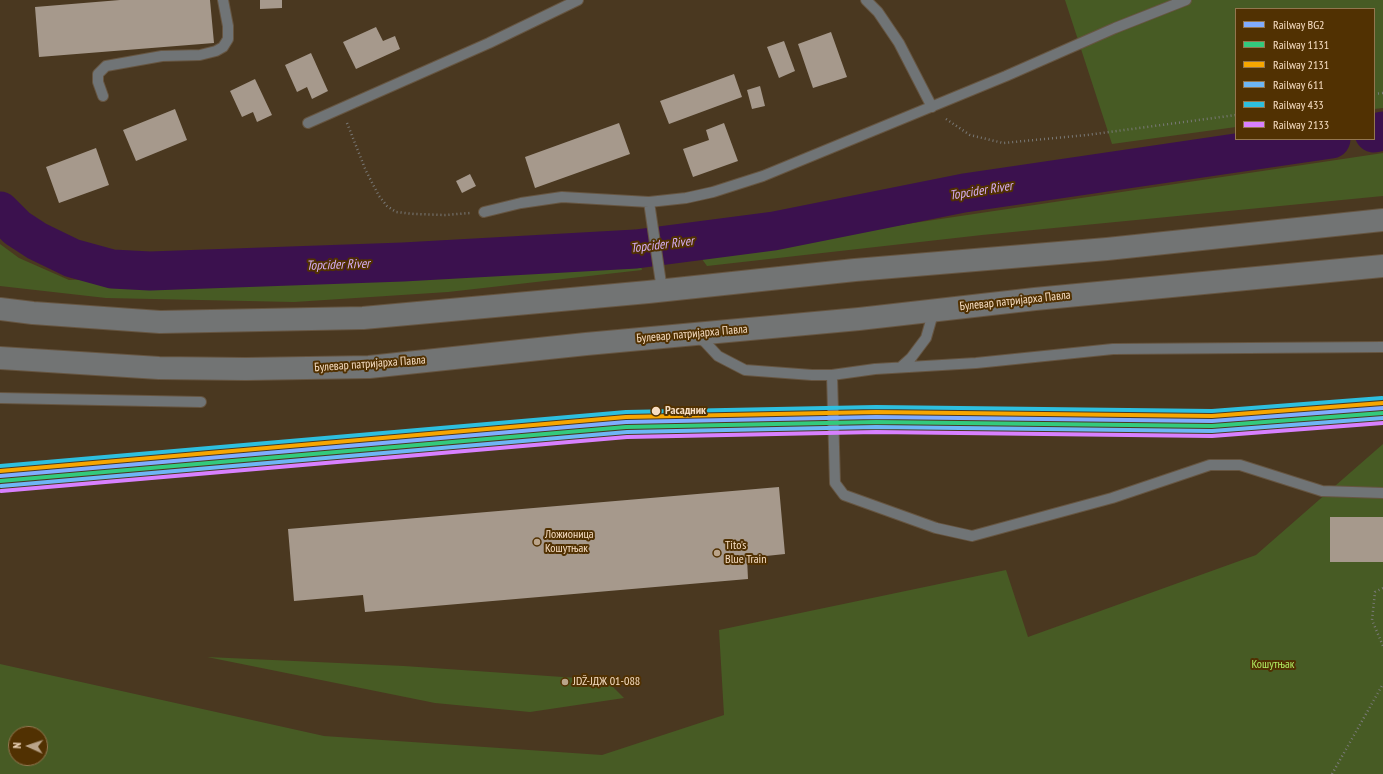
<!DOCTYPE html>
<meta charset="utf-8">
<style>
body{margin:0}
#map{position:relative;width:1383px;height:774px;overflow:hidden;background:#4a3820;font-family:"PT Sans Narrow",sans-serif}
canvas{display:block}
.legend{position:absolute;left:1235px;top:8px;width:140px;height:132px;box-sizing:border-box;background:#513102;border:1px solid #93764f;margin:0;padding:5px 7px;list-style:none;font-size:12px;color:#f7dec3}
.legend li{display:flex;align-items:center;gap:8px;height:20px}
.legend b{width:20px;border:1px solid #93764f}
.north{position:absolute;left:8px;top:726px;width:40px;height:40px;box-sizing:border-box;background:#513102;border:1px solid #93764f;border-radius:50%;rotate:273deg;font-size:11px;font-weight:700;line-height:16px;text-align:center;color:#f7dec3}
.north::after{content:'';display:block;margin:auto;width:14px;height:18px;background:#baa48a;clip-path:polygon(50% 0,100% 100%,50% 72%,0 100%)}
</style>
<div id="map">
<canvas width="1383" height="774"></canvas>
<ul class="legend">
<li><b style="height:5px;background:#80acff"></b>Railway BG2</li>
<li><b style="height:5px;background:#33ca7d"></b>Railway 1131</li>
<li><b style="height:5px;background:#f7a600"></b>Railway 2131</li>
<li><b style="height:5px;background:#6db6f5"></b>Railway 611</li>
<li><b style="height:5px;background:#2dbfdf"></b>Railway 433</li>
<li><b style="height:5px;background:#d880ff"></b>Railway 2133</li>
</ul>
<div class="north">N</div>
</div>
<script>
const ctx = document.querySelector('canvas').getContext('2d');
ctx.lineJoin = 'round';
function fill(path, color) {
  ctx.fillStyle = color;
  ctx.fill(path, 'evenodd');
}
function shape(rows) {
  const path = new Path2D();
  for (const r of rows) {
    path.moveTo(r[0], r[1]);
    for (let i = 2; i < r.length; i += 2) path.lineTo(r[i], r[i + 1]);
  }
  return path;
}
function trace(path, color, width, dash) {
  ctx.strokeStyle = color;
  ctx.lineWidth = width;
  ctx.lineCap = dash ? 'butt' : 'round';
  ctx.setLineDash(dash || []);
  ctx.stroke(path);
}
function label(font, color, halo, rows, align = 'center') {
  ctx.font = font + ' "PT Sans Narrow",sans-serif';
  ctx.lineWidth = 4;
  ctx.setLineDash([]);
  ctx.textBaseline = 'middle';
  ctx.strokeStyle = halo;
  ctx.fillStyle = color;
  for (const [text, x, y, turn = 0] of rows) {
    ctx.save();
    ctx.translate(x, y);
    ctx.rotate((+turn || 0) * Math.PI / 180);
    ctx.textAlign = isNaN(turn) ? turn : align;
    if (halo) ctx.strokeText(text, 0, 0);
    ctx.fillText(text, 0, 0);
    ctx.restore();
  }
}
fill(shape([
 [1065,0,1383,0,1383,108,1374,109,1374,9,1236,9,1236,127,1112,144],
 [1383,153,1383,196,982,235,707,266,699,255],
 [0,244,19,258,69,280,639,257,642,270,448,292,294,302,106,298,0,286],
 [1383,444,1383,774,0,774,0,664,324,736,602,755,724,715,719,630,1006,570,1028,637,1256,555],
 [16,734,40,734,40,758,16,758],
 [207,657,404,666,606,680,624,698,530,712,435,703]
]), '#475b24');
trace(shape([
 [1374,133,1383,131],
 [0,211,17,228,37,241,72,258,112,269,150,271,403,262,636,249,774,231,964,193,1331,139]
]), '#3b114e', 39);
fill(shape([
 [120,0,210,0,214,43,39,57,35,7],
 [260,0,282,0,282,8,260,9],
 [376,27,383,41,395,36,400,49,356,69,343,42],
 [831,32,847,77,813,88,798,44],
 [784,41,795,71,779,78,767,47],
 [311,53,328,91,312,99,307,87,297,92,285,65],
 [734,74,742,97,669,124,660,101],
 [255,79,272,115,257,122,253,112,242,117,230,91],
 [760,86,765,106,752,109,747,90],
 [175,109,187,140,136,161,123,130],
 [619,123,630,154,535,188,525,157],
 [724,123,738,161,693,177,683,149,709,140,706,130],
 [96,148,109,185,59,203,46,167],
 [470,174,476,186,462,193,456,181],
 [779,487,785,554,747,558,748,579,365,612,363,595,294,601,288,529],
 [1330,517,1383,517,1383,562,1330,562]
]), '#a6998c');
const service = shape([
 [866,0,878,12,899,43,932,107],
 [103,96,98,82,98,74,106,66,162,56,200,55,216,51,223,47,228,39,228,26,223,0],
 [308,123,489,43,578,0],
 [649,202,662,290],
 [484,212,521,203,562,197,649,202,686,198,713,192,763,176,1006,76,1115,28,1186,0],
 [696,336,705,342,718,356,745,370,812,375,832,375,875,369,976,363,1113,349,1383,347],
 [901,367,911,358,926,338,934,310],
 [832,375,835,483,844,495,936,528,972,536,1112,498,1210,465,1240,465,1322,491,1383,493],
 [0,398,201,402]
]);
const secondary = shape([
 [0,309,33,313,160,322,363,318,648,292,855,270,1107,249,1383,220],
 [0,358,159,368,246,369,369,367,586,344,859,319,1035,299,1383,266]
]);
trace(service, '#665541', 12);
trace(secondary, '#665541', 24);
trace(shape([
 [1374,94,1383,93],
 [946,119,970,135,1003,143,1087,135,1236,115],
 [347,123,366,171,379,196,387,206,396,212,414,214,445,215,470,213],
 [1383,588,1375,592,1372,620,1383,646],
 [1332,774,1383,684]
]), '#797977', 2.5, [1, 3]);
trace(service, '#707476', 10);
trace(secondary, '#727474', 22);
trace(shape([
 [0,476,626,422,876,417,1212,421,1383,408]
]), '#80acff', 4);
trace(shape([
 [0,481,626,427,876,422,1212,426,1383,413]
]), '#33ca7d', 4);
trace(shape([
 [0,471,626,417,876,412,1212,416,1383,403]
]), '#f7a600', 4);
trace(shape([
 [1,486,627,432,876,427,1212,431,1383,418]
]), '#6db6f5', 4);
trace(shape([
 [0,466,626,412,876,407,1212,411,1382,398]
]), '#2dbfdf', 4);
trace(shape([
 [1,491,627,437,876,432,1212,436,1383,423]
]), '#d880ff', 4);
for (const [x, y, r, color] of [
 [656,411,5,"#f7dec3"],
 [537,542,4,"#baa48a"],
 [717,553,4,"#baa48a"],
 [565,682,4,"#baa48a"]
]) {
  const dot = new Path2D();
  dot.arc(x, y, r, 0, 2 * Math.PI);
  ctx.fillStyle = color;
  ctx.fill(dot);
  trace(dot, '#513102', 1.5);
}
label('12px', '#f7dec3', '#513102', [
 ["Булевар патријарха Павла",1015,301,-6],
 ["Булевар патријарха Павла",692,334,-5],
 ["Булевар патријарха Павла",370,364,-4]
]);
label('bold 12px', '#f7dec3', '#513102', [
 ["Расадник",665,411]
], 'left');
label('12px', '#f7dec3', '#513102', [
 ["Ложионица",545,535],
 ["Кошутњак",545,549],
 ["Tito's",725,546],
 ["Blue Train",725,560],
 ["JDŽ-JДЖ 01-088",573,682]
], 'left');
label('12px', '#aeeb62', '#513102', [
 ["Кошутњак",1273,665]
]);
label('italic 13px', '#d8aff7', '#513102', [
 ["Topcider River",981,191,-9],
 ["Topcider River",662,245,-7],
 ["Topcider River",338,265,-2]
]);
</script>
